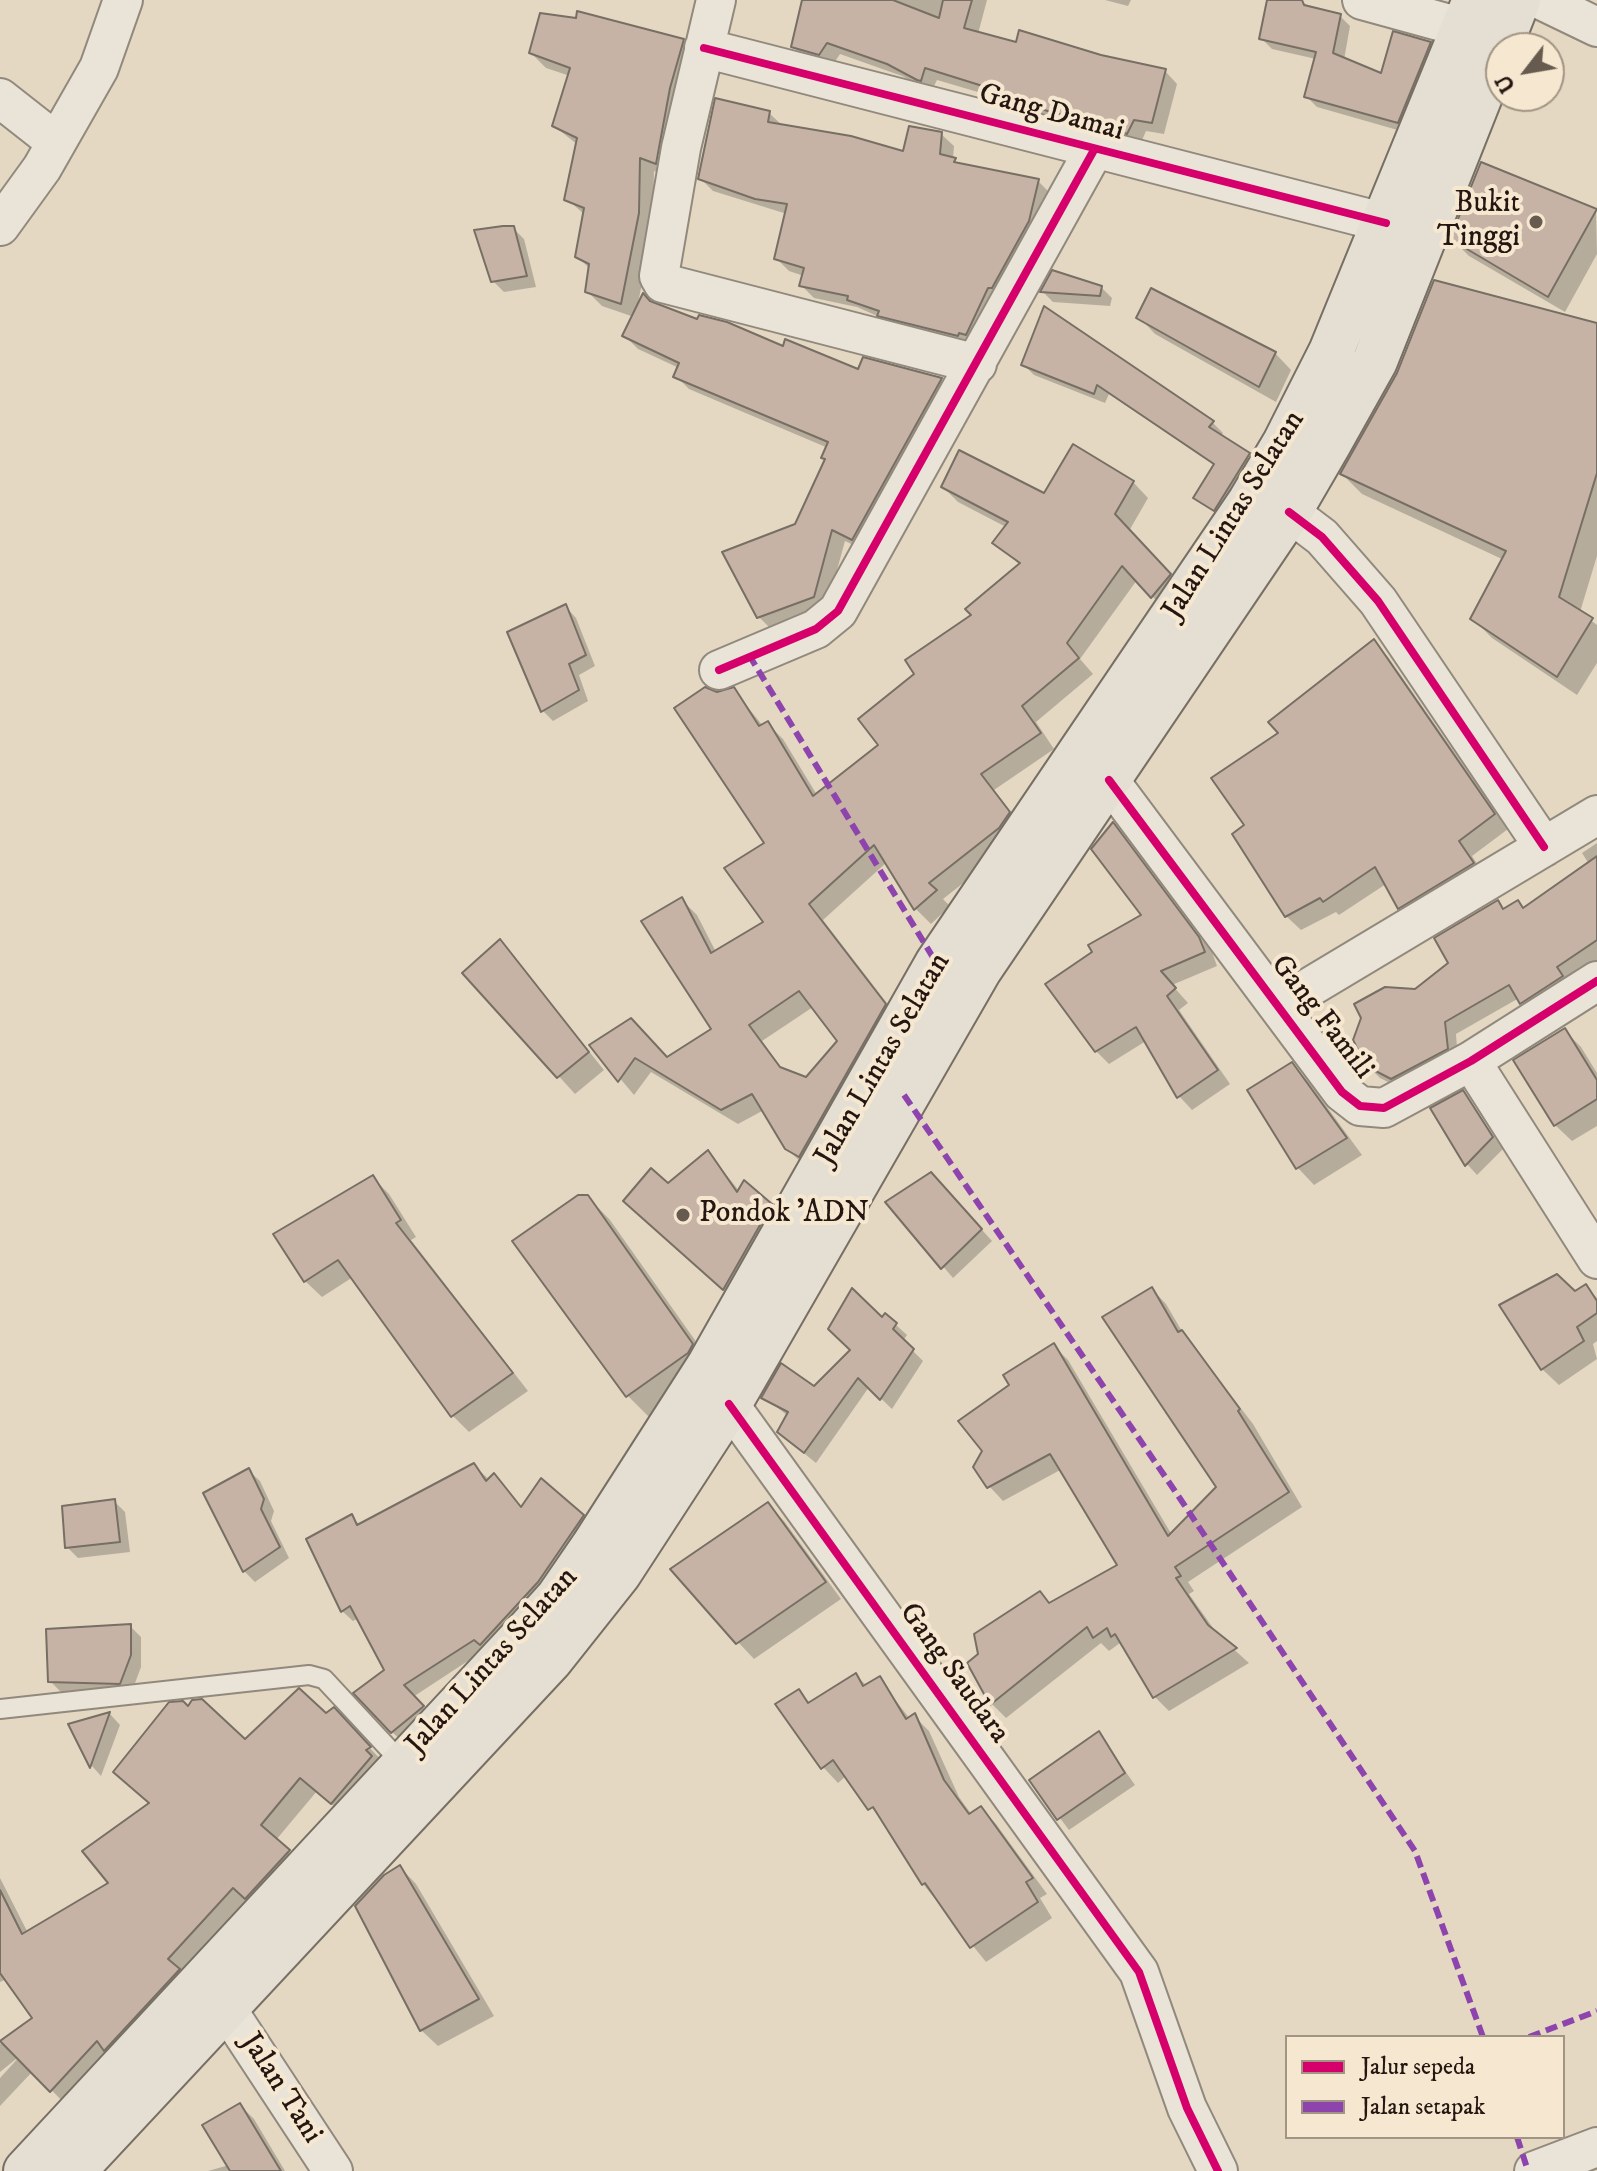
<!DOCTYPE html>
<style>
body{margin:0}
#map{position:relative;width:1597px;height:2171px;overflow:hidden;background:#e4d8c3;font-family:"IM FELL DW Pica",serif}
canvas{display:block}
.legend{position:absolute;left:1285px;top:2035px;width:280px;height:104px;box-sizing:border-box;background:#f6e8d0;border:2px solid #a29484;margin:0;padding:10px 14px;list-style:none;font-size:24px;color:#241611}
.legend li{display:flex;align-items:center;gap:16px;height:40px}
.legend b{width:40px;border:2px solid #a29484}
.north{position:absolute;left:1485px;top:32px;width:80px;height:80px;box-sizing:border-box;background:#f6e8d0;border:2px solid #a29484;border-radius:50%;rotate:239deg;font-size:22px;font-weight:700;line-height:32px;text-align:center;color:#241611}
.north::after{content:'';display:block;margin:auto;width:28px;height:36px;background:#675a4f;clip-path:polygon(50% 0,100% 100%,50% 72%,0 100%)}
</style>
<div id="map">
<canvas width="1597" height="2171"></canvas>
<ul class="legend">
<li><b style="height:10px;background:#d6006c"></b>Jalur sepeda</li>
<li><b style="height:10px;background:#8e44ad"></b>Jalan setapak</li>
</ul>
<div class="north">U</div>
</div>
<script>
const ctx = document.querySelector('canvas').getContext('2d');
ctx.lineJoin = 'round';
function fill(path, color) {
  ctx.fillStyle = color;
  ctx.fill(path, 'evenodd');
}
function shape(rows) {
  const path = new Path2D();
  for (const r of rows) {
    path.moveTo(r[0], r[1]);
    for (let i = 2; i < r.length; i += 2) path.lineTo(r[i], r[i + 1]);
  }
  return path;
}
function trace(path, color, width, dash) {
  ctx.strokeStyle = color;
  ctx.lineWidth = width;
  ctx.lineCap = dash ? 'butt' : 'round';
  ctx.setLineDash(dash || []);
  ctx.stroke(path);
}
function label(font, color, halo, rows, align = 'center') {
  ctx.font = font + ' "IM FELL DW Pica",serif';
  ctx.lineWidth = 8;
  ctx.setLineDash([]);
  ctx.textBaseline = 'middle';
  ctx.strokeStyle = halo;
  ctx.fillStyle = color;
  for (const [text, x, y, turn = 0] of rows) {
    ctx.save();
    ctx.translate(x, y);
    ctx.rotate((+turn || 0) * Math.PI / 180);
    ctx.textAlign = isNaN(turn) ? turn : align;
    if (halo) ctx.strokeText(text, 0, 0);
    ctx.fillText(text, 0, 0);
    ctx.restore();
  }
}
fill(shape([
 [804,0,987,0,978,34,1018,45,1165,71,1177,84,1164,134,1146,131,1140,145,1017,114,1005,100,937,80,931,92,902,76,840,54,832,66,806,59,793,47],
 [1105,0,1131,0,1128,6],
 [1269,0,1301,0,1310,8,1340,16,1350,26,1344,60,1383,76,1430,44,1441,54,1408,133,1317,107,1306,96,1316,59,1272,49,1261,38],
 [683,40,698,55,670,177,654,171,653,229,637,308,651,303,698,322,860,372,864,360,941,380,954,393,866,551,845,541,826,610,772,630,759,617,827,460,828,448,689,389,676,376,679,368,638,349,625,336,634,317,602,306,587,291,590,269,577,256,585,215,567,199,578,145,554,126,570,76,546,68,531,53],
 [769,113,783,126,904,153,941,134,954,146,953,159,961,166,1038,181,1051,194,979,347,892,328,884,319,857,307,814,298,801,285,804,276,789,271,776,258,787,214,713,191,700,178],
 [1596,211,1597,254,1565,312,1469,256,1452,239],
 [513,228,524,239,536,287,504,292,493,281],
 [1101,287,1112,298,1110,306,1053,302,1043,292],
 [1045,309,1212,422,1223,433,1220,437,1259,466,1225,520,1196,498,1215,466,1109,394,1105,403,1034,375,1023,364],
 [1139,317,1275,353,1291,370,1276,402,1155,334],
 [1597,325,1597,556,1580,612,1597,625,1597,663,1577,695,1492,638,1472,618,1504,560,1362,494,1342,474],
 [1133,482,1148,498,1129,531,1185,591,1167,612,1137,580,1080,659,1093,674,1036,722,1054,749,994,790,1024,829,1014,843,943,899,950,906,931,924,916,909,887,862,823,920,900,1020,803,1164,786,1148,764,1110,738,1124,651,1072,634,1095,592,1045,668,1059,713,1029,682,900,697,915,716,952,766,922,767,843,717,694,734,690,763,726,768,724,783,739,817,795,881,746,917,675,1020,565,995,543,1006,527,958,502,943,487,1044,495],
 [813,1007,840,1041,807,1079,784,1071,762,1041],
 [566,607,576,618,595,666,579,675,588,701,553,721,542,710],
 [1374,642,1388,657,1508,829,1472,856,1487,879,1414,922,1400,907,1386,884,1339,915,1336,912,1301,930,1286,916,1247,826],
 [1113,825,1212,952,1217,966,1172,985,1188,1003,1179,1010,1230,1084,1192,1110,1179,1096,1146,1041,1109,1064,1096,1051,1144,915],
 [1597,843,1597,960,1568,980,1533,1014,1519,998,1456,1034,1458,1061,1404,1090,1380,1078,1367,1065,1416,991,1451,963,1497,903,1505,910,1518,903,1524,909,1589,864,1582,853],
 [500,941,604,1070,575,1094,465,973],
 [1564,1030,1581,1047,1597,1073,1597,1126,1572,1141,1555,1125],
 [1292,1065,1308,1081,1362,1155,1314,1185,1298,1168,1250,1091],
 [1463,1093,1503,1149,1477,1175,1467,1164],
 [708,1152,740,1192,771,1205,785,1220,738,1303,640,1215,668,1186],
 [373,1178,389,1194,416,1237,411,1240,528,1391,469,1432,453,1416,353,1277,322,1297,305,1281],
 [942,1185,992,1241,953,1278,888,1202],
 [588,1197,610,1220,714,1367,709,1375,649,1417,627,1395],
 [1585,1286,1597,1298,1597,1341,1593,1344,1597,1359,1559,1385,1542,1369,1574,1294],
 [1152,1289,1166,1304,1183,1333,1253,1424,1302,1507,1188,1582,1194,1591,1189,1594,1218,1635,1249,1663,1169,1711,1155,1697,1120,1643,1109,1651,1101,1643,1006,1718,992,1704,970,1663,1050,1605,1120,1565,1062,1469,1003,1501,989,1486,1011,1385,1054,1346,1068,1360,1172,1535,1218,1487],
 [882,1320,896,1325,907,1335,903,1341,923,1361,892,1409,869,1387,816,1463,790,1442,788,1416,764,1397,815,1389],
 [474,1466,522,1508,582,1516,593,1527,486,1649,413,1697,433,1718,403,1742,392,1732,387,1671,359,1618,353,1621,342,1611,351,1516,360,1525],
 [249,1471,260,1481,274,1511,271,1521,289,1558,255,1582,244,1571,205,1494],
 [114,1501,125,1512,130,1552,78,1558,67,1547],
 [768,1505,784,1521,841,1599,754,1659,738,1642],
 [130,1626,141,1637,141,1667,131,1694,61,1692,50,1681],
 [856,1675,867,1686,879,1679,910,1719,914,1716,929,1731,959,1797,972,1815,981,1808,996,1824,1047,1894,1040,1898,1052,1918,986,1962,923,1884,885,1824,846,1776,838,1783,823,1767,799,1691,811,1704],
 [110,1714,120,1725,101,1776,92,1766,71,1725],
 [326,1716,349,1726,385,1764,347,1818,317,1791,276,1840,304,1867,67,2106,33,2071,0,2106,0,2078,21,2055,0,2072,0,2044,35,2018,7,1979,0,1982,0,1878,28,1933,111,1884,245,1742],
 [1099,1734,1135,1785,1069,1830,1032,1781],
 [400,1867,416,1884,494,2016,438,2046,421,2030],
 [240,2105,254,2119,285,2171,208,2171,229,2165]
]), '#0003');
const building = shape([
 [802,0,893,0,939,18,943,0,972,0,964,28,1016,42,1019,30,1101,55,1166,69,1152,123,1134,120,1127,134,1034,107,1033,110,1003,102,1005,93,925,68,921,81,917,80,887,64,827,43,819,55,791,47,802,0],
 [1267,0,1302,0,1304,5,1341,14,1333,53,1381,73,1393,31,1431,42,1398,123,1304,97,1316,52,1259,39,1267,0],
 [577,11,684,39,670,88,656,164,640,158,639,213,621,304,585,292,589,264,575,257,584,208,564,200,577,138,552,126,570,68,529,53,540,13,576,18,577,11],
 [715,98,770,111,768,122,851,136,903,151,909,126,942,132,940,154,956,158,954,162,1039,179,1029,221,992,288,988,288,966,335,959,333,958,336,877,316,879,311,847,300,848,296,799,286,804,268,774,259,787,204,755,199,698,179,715,98],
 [1481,162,1597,209,1548,297,1450,239,1481,162],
 [503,226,514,226,527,276,491,282,474,230,503,226],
 [1052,270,1102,286,1100,296,1040,292,1052,270],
 [1434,280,1597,323,1597,473,1559,597,1593,618,1557,677,1470,619,1506,551,1340,474,1397,373,1434,280],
 [1151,288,1276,352,1259,387,1136,318,1151,288],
 [643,293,650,301,697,319,699,315,727,322,783,346,785,339,858,369,863,357,942,378,852,540,832,530,814,597,757,618,722,552,795,524,825,459,821,458,828,442,673,377,679,363,622,336,643,293],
 [1044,306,1214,421,1209,427,1250,453,1214,511,1193,498,1214,464,1097,385,1094,394,1021,365,1044,306],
 [1073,444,1134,481,1115,514,1171,574,1151,598,1122,566,1067,643,1079,658,1022,706,1041,733,981,774,1010,812,999,828,929,883,937,890,914,910,874,845,809,904,886,1004,799,1157,785,1149,752,1094,721,1110,635,1058,618,1082,589,1045,631,1018,667,1057,711,1029,641,921,682,897,711,953,763,922,724,868,764,843,674,708,705,687,717,692,734,687,759,726,768,721,813,796,878,745,858,719,914,674,905,660,971,615,965,609,1020,563,992,543,1008,522,941,487,959,450,1044,493,1073,444],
 [799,991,837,1041,806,1077,780,1067,749,1025,799,991],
 [566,604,586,655,569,664,579,690,541,712,507,632,566,604],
 [1374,639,1495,814,1459,841,1474,863,1398,909,1375,867,1323,902,1320,898,1285,917,1232,834,1244,825,1211,778,1278,733,1268,722,1374,639],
 [1113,822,1199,937,1205,952,1161,971,1176,988,1167,996,1218,1070,1177,1098,1136,1027,1095,1052,1045,984,1092,952,1088,945,1141,915,1091,849,1113,822],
 [1597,856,1597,940,1557,967,1563,976,1520,1004,1509,985,1445,1022,1448,1049,1391,1079,1366,1066,1353,1040,1361,1018,1354,1004,1385,987,1415,989,1448,963,1434,938,1498,900,1503,909,1518,900,1523,908,1597,856],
 [500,939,589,1052,557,1078,462,973,500,939],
 [1565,1028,1597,1080,1597,1099,1554,1126,1513,1060,1565,1028],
 [1292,1062,1347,1138,1296,1169,1247,1090,1292,1062],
 [1463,1090,1493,1137,1465,1166,1430,1108,1463,1090],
 [708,1150,737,1192,744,1180,772,1204,723,1290,623,1201,651,1168,668,1183,708,1150],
 [931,1172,982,1229,941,1269,885,1202,931,1172],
 [373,1175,401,1220,396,1223,513,1373,451,1417,338,1260,304,1282,273,1234,373,1175],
 [578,1195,588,1195,693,1344,688,1353,626,1397,512,1241,578,1195],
 [1557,1274,1575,1291,1586,1284,1597,1301,1597,1313,1577,1327,1584,1341,1541,1370,1499,1305,1557,1274],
 [1152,1287,1178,1332,1182,1330,1240,1409,1238,1411,1289,1492,1175,1567,1181,1576,1176,1578,1208,1625,1237,1648,1153,1698,1115,1634,1111,1637,1107,1628,1093,1638,1087,1627,990,1705,967,1663,978,1654,974,1634,1040,1591,1049,1603,1117,1565,1050,1454,987,1488,973,1467,982,1451,958,1421,1009,1385,1003,1375,1054,1343,1168,1536,1216,1487,1102,1317,1152,1287],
 [852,1288,882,1317,885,1313,897,1323,893,1329,914,1349,880,1400,858,1378,804,1453,777,1432,788,1412,761,1398,781,1363,814,1386,850,1350,828,1329,852,1288],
 [474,1463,486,1481,494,1473,521,1507,541,1478,584,1515,538,1582,480,1645,474,1640,404,1685,424,1706,391,1733,353,1693,384,1670,350,1606,341,1612,306,1539,352,1514,357,1525,474,1463],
 [249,1468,264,1499,261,1509,280,1547,243,1572,203,1493,249,1468],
 [115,1499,120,1542,65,1548,62,1506,115,1499],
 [768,1502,826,1582,736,1644,670,1569,768,1502],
 [131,1624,131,1655,120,1684,48,1682,46,1629,131,1624],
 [856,1673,863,1686,880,1676,906,1719,915,1713,944,1780,969,1814,981,1806,1033,1878,1026,1882,1038,1902,970,1948,925,1883,922,1885,873,1807,868,1810,833,1760,821,1769,775,1704,799,1689,808,1703,856,1673],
 [299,1688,326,1713,334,1707,371,1747,366,1750,372,1756,331,1804,300,1778,261,1825,290,1850,245,1899,233,1888,168,1959,180,1969,104,2051,97,2041,50,2092,0,2041,32,2018,0,1973,0,1890,22,1934,108,1883,82,1851,149,1803,113,1772,169,1702,183,1701,188,1706,192,1700,202,1699,245,1739,299,1688],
 [110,1712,90,1768,68,1724,110,1712],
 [1099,1731,1125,1773,1057,1820,1029,1780,1099,1731],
 [400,1865,479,1999,420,2031,355,1906,384,1875,400,1865],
 [240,2103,281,2171,230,2171,202,2125,240,2103]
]);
fill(building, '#c6b3a6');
trace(building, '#776f64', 2);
const service = shape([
 [0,1709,309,1675,324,1679,403,1764]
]);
const minor = shape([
 [716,0,681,148,659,276,663,283,977,364],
 [1362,0,1464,28],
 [1541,0,1597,27],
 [704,48,1386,223],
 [0,98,56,142],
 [0,226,42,168,99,68,123,0],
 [1289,512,1322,537,1378,601,1544,847],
 [719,670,816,629,838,611,1094,150],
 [1109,780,1342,1092,1360,1106,1384,1108,1471,1061,1597,981],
 [1280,1005,1597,815],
 [1471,1061,1597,1259],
 [729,1404,1139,1972,1187,2108,1218,2171],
 [226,2008,333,2171],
 [1534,2171,1597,2147]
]);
const trunk = shape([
 [26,2171,520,1640,558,1598,593,1547,709,1366,937,964,1250,502,1285,443,1331,352,1475,0],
 [73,2171,550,1660,619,1573,729,1404,979,970,1289,512,1328,445,1375,361,1518,0]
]);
trace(service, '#92897d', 22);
trace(minor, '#92897d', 42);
trace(trunk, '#776f64', 48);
trace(service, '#e9e3d8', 18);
trace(minor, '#e9e3d8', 38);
trace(trunk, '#e5ded2', 44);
trace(shape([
 [749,655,937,964],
 [904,1095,1179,1497,1415,1851,1483,2037],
 [1529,2037,1597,2011],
 [1517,2137,1528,2171]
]), '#8e44ad', 6, [12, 6]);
trace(shape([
 [704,48,1386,223],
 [1289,512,1322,537,1378,601,1544,847],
 [719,670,816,629,838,611,1094,150],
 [1109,780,1342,1092,1360,1106,1384,1108,1471,1061,1597,981],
 [729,1404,1139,1972,1187,2108,1218,2171]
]), '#d6006c', 8);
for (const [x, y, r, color] of [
 [1536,222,8,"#675a4f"],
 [683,1215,8,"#675a4f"]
]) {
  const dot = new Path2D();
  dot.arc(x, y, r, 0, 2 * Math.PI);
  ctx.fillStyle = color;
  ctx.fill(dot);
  trace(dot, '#f6e8d0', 3);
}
label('30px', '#241611', '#f6e8d0', [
 ["Gang Damai",1051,114,15],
 ["Jalan Lintas Selatan",1235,516,-58],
 ["Gang Famili",1321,1018,52],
 ["Jalan Lintas Selatan",884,1060,-60],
 ["Jalan Lintas Selatan",493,1662,-48],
 ["Gang Saudara",953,1674,54],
 ["Jalan Tani",280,2089,57]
]);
label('30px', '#241611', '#f6e8d0', [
 ["Bukit",1520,205],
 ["Tinggi",1520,239],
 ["Pondok 'ADN",699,1215,"left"]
], 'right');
</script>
